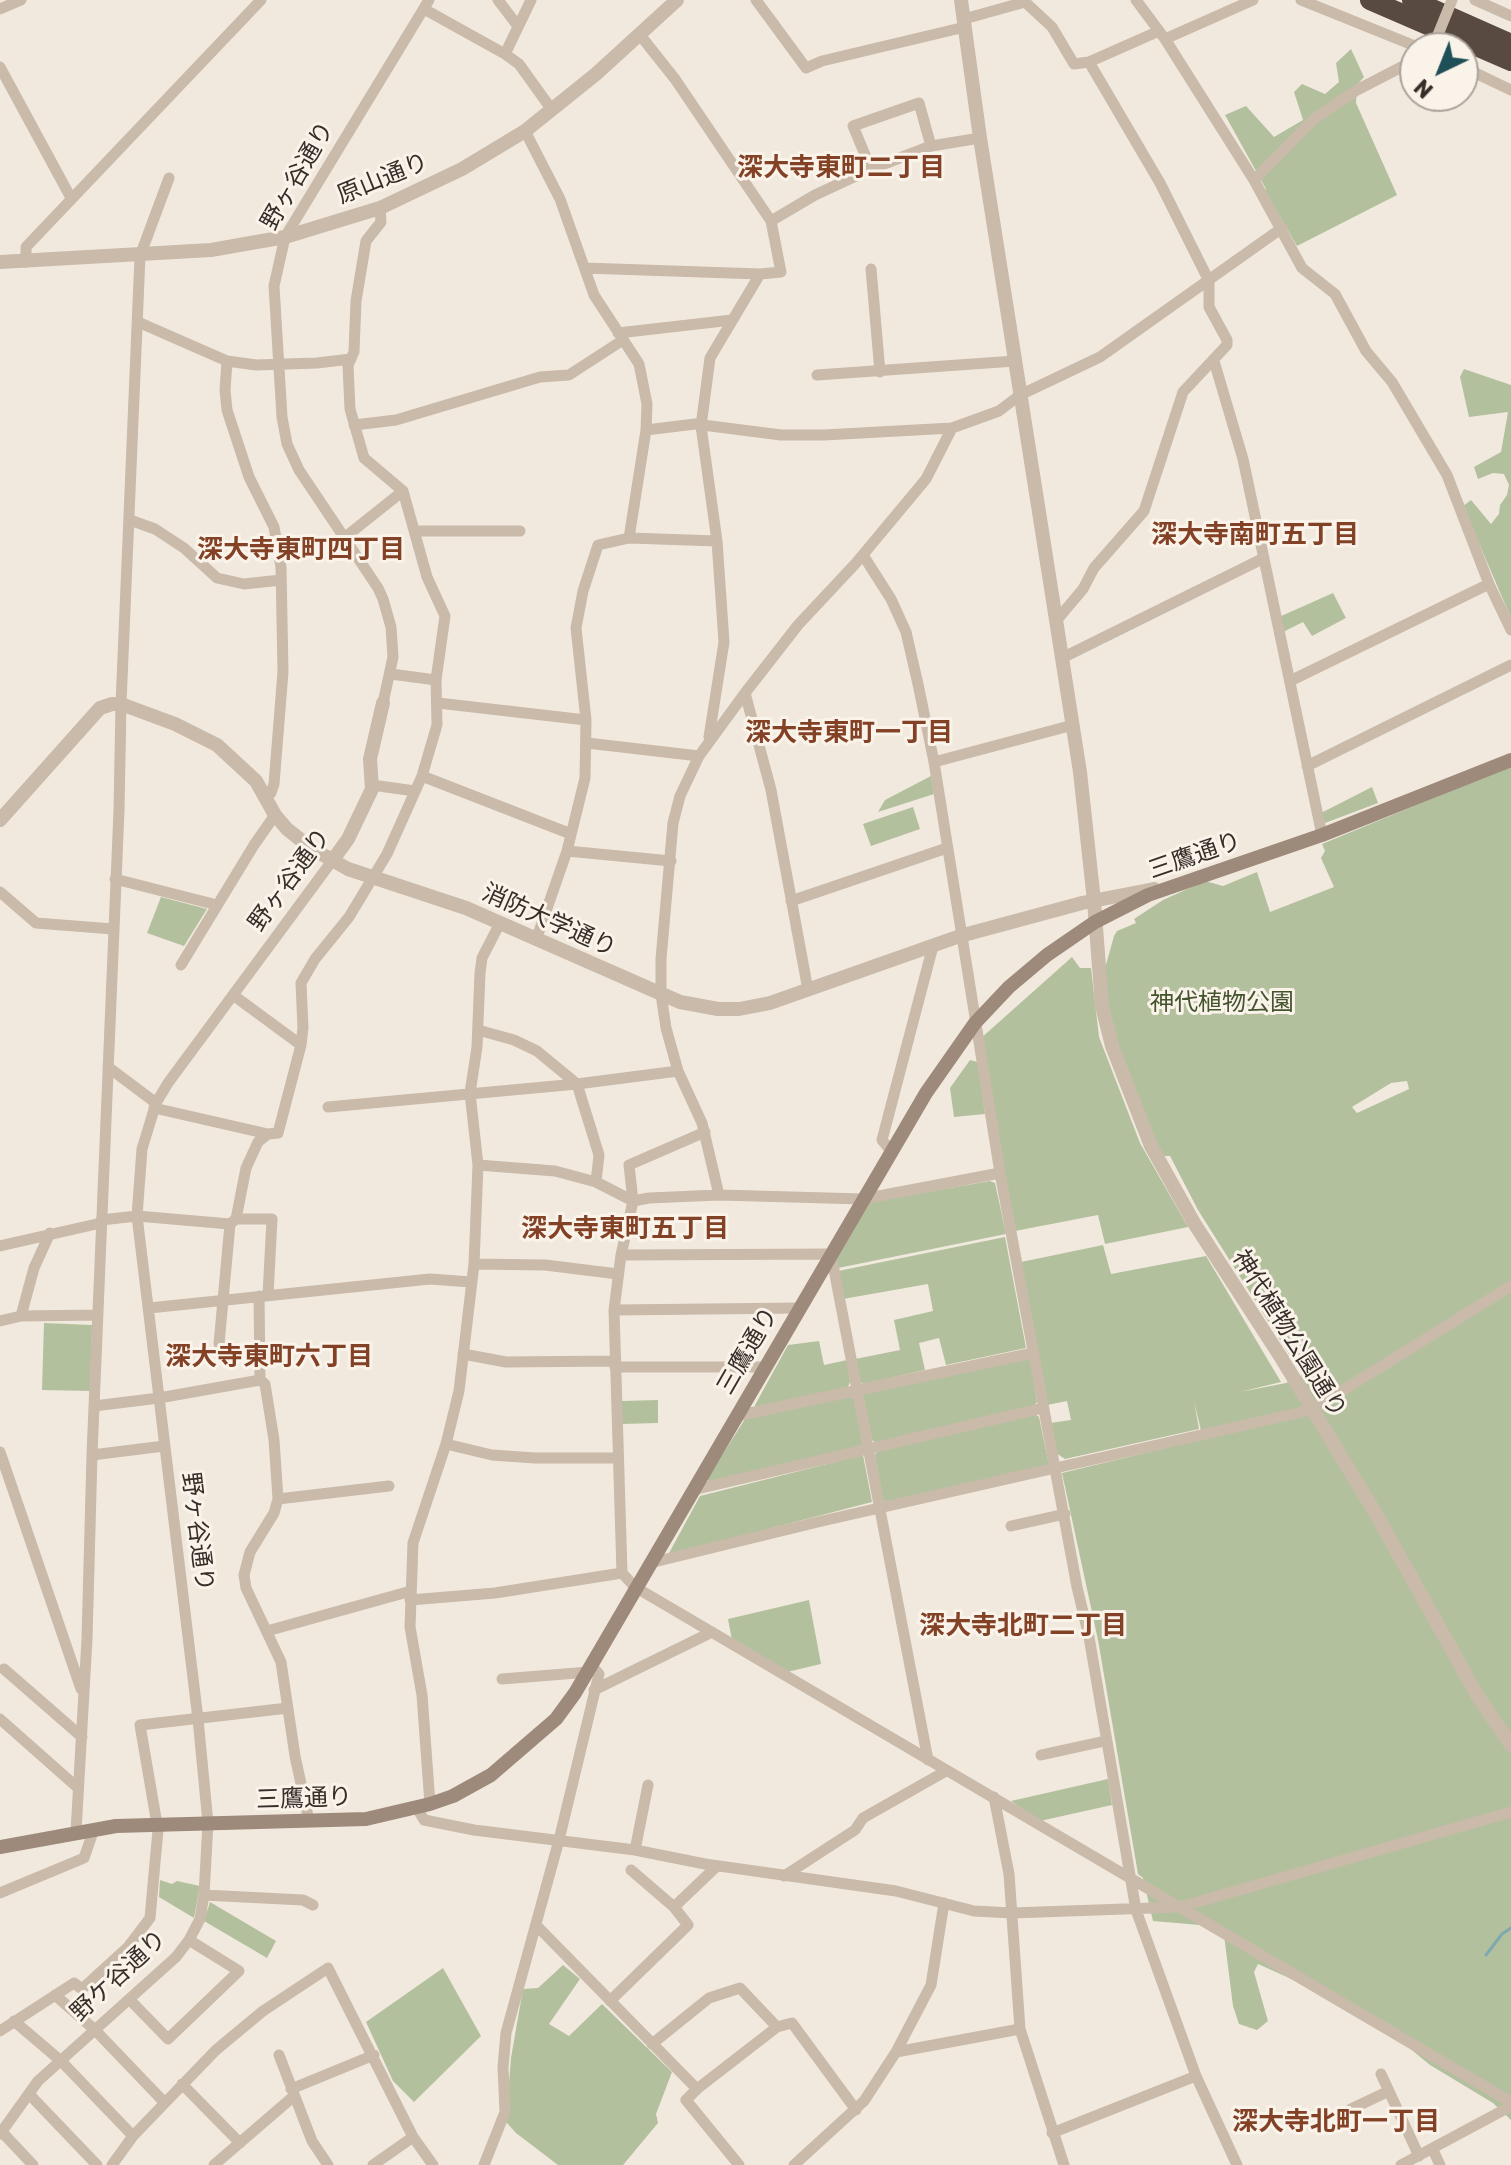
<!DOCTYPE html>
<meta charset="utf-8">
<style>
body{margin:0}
#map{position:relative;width:1511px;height:2165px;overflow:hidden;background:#f2e9de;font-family:Rubik,sans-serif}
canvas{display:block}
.north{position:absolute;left:1399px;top:32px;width:80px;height:80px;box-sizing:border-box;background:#f9f3ea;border:2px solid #aba49d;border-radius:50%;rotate:223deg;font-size:22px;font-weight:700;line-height:32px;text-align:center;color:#372e29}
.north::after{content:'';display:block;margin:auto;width:28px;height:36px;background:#205057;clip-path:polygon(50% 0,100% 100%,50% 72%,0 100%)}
</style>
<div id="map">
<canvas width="1511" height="2165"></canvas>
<div class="north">N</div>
</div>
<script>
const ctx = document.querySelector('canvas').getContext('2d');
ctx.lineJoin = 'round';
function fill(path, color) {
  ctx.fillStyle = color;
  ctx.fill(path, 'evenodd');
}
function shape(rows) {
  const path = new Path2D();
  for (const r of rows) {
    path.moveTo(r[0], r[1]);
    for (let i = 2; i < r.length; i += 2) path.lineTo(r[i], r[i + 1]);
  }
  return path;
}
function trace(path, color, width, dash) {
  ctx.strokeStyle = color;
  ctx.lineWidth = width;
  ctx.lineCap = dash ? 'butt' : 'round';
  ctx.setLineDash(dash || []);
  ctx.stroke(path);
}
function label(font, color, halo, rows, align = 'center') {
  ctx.font = font + ' Rubik,"Noto Sans JP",sans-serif';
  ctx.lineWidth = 6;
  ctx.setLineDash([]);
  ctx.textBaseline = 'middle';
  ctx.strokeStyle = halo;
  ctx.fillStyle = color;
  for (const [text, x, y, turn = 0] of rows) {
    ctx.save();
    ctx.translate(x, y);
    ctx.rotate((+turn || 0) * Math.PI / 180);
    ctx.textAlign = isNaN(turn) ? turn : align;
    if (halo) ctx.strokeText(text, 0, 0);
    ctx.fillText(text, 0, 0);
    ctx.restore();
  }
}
fill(shape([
 [1351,49,1364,77,1357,85,1356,103,1397,195,1297,246,1275,208,1264,209,1258,198,1266,189,1225,115,1246,106,1274,137,1303,120,1294,92,1302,84,1325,94,1339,82,1336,63],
 [1464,369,1511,385,1511,618,1463,506,1471,500,1491,524,1499,514,1500,505,1507,495,1509,485,1504,474,1493,473,1478,479,1474,467,1501,452,1508,412,1469,417,1460,377],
 [1333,593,1346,618,1312,636,1303,622,1283,632,1279,617],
 [1511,762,1511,2120,1493,2103,1430,2065,1367,2013,1258,1964,1254,1972,1268,2021,1257,2030,1239,2024,1233,2006,1223,1927,1153,1921,1143,1878,1138,1874,1098,1640,1062,1473,1203,1439,1194,1401,1199,1429,1065,1459,1056,1453,1050,1423,1071,1420,1067,1401,1047,1405,1021,1262,1103,1245,1111,1274,1206,1256,1281,1382,1240,1392,1286,1383,1302,1375,1198,1210,1170,1156,1163,1156,1135,1097,1108,1011,1104,972,1114,936,1117,931,1136,923,1134,919,1163,900,1205,881,1223,886,1257,872,1270,912,1334,887,1321,858,1325,851,1322,844,1494,773],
 [1407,1081,1409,1089,1357,1113,1352,1107,1391,1083],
 [931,776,934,794,878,812,885,800],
 [1372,787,1378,803,1325,823,1321,813],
 [913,807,920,829,871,846,863,824],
 [161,897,207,909,184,946,147,933],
 [1072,957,1080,968,1091,968,1099,1037,1140,1143,1188,1227,1105,1244,1098,1215,1015,1231,980,1039],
 [970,1060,978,1062,985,1114,954,1117,950,1088],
 [990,1181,995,1183,1006,1234,838,1268,836,1260,870,1202],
 [1005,1237,1026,1348,946,1365,939,1338,919,1343,925,1370,863,1384,860,1381,855,1359,900,1350,894,1320,933,1311,928,1284,843,1299,838,1271],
 [44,1323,92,1325,91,1391,42,1390],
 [819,1341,824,1365,847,1360,850,1382,848,1387,756,1409,755,1405,788,1345],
 [1030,1358,1037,1402,1034,1406,876,1443,872,1440,863,1395,866,1390],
 [851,1396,854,1399,864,1442,861,1446,709,1482,707,1479,745,1419],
 [658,1400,658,1423,622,1424,622,1401],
 [1035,1414,1039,1417,1049,1465,887,1503,883,1500,875,1455,877,1451],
 [863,1455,872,1502,668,1555,700,1496],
 [809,1600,821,1664,787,1672,732,1640,728,1619],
 [1108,1779,1112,1805,1040,1821,1011,1801],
 [160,1880,172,1884,177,1881,200,1886,194,1918,159,1897],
 [210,1902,276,1941,267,1958,204,1921],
 [563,1965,580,1979,549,2024,569,2036,602,2004,672,2072,656,2114,658,2123,623,2165,558,2165,516,2133,506,2122,511,2058,523,1989,538,1988],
 [443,1968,481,2036,414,2102,393,2081,366,2022]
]), '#b3c09e');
trace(shape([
 [1486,1955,1502,1934,1511,1928]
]), '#7ea9ae', 3);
trace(shape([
 [498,0,517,25],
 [756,0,806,68,822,61,965,27],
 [1136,0,1165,39,1254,180,1302,268,1335,294,1366,351,1392,382,1447,475,1489,584,1511,630],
 [1301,0,1420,48],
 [1475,0,1511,16],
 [0,9,21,0],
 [424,9,505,54,519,64,552,110],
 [964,19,1025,2,1052,27,1074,64,1089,62,1159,31],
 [1165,39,1253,0],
 [505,54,531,0],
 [0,67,71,198],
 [1463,67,1511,90],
 [525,131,560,199,594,295,639,364,647,404,646,430,629,538],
 [871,169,853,126,919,103,931,146],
 [1254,180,1314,119,1357,90,1415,60],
 [771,221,815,195,871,169,931,146,980,138],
 [26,262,26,247,261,0],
 [585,268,760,274,781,272,771,221,675,79,640,35],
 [871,269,880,372],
 [138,322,227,361,256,365,317,363,351,359],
 [618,333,732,320],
 [227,361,225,390,227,410,249,477,274,527,281,567,283,672,274,784,271,793,265,797],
 [1214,361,1243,459,1322,835],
 [817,375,1015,361],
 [354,425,396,420,540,377,569,375,623,340],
 [646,430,695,424,781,435,824,435,952,428,999,411,1020,395,1100,357,1282,228],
 [130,520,155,529,184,548,217,578,244,584,281,580],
 [416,531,520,531],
 [344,538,403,491],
 [863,555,891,599,906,632,918,684,934,762,1000,1173,1077,1587,1089,1637,1136,1910,1196,2076,1052,2133],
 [1056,621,1083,589,1094,568,1144,511,1183,392,1227,345,1227,340,1209,307,1209,281,1160,183,1089,62],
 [1062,658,1264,558],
 [391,674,436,680],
 [1290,681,1489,584],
 [745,693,771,790,808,990],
 [383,703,393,657,391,627,383,599,378,588,299,470,287,444,282,417,274,286,285,237,429,0],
 [438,703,586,720],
 [709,737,724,642,717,541,701,426,710,358,760,274],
 [587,743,699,756],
 [934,762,1073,725],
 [1307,766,1511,665],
 [422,776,571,834],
 [372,785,415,791],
 [567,851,671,861],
 [115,879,217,905],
 [0,892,36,923,113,929],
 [791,901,947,848],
 [536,940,567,851,585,778,586,720,576,628,583,591,598,545,629,538,717,541],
 [181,965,254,845,275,815],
 [233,995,301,1045],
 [478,1030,514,1040,537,1051,577,1084,599,1155,596,1182],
 [108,1067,156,1103],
 [328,1107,577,1084,678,1071],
 [154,1108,268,1134],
 [705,1132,629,1165,633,1201,621,1255,614,1310,622,1573,635,1587,1511,2102],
 [891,1151,882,1140,933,946],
 [478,1165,555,1171,596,1182,633,1201,649,1198,719,1195,863,1199,1000,1173],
 [719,1195,702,1123,678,1071,666,1028,661,994,661,959,673,823,680,796,699,756,745,693,798,625,856,563,926,479,952,428],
 [236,1219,272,1219,268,1295],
 [101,1220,137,1216,230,1224],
 [0,1246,101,1223],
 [621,1255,831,1254,928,1760],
 [474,1264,545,1265,618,1274],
 [259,1296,260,1380,265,1384,274,1440,278,1499,274,1513,250,1552,244,1575,246,1588,281,1662,295,1756,309,1821],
 [149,1308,430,1279,471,1282],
 [614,1310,799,1308],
 [21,1316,34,1268,50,1233],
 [0,1321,21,1316,98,1315],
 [219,1344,230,1224,236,1219,246,1168,258,1142,268,1134,278,1133,301,1045,303,1028,301,983,315,959,349,917,387,854,422,776,437,725,436,680,445,616,427,577,403,491,364,458,350,409,348,365,354,352,356,301,366,241,381,222,380,208],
 [463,1354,506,1362,615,1361],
 [615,1367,764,1367],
 [94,1406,159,1398,260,1380],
 [736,1416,1033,1353],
 [446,1444,492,1455,535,1458,618,1458],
 [0,1452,81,1689],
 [92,1455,164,1446],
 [693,1490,1043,1408],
 [278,1499,389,1486],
 [1011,1526,1065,1514],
 [650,1563,822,1521,1311,1410,1511,1286],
 [410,1600,495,1593,622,1573],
 [267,1631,411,1591],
 [4,1669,82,1737],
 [502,1679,589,1672],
 [594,1690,712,1632],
 [0,1719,78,1788],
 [1041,1755,1105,1741],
 [994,1797,1009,1874,1020,2029,1064,2165],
 [430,1804,422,1695,410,1627,413,1543,446,1444,459,1391,474,1264,478,1165,470,1093,477,1047,480,973,482,958,500,923],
 [417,1808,424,1820,474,1830,635,1850,705,1864,896,1891,974,1911,1012,1913,1180,1907,1511,1812],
 [76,1832,87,1639,92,1455,119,810,121,704,140,256,169,178],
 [635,1850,648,1785],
 [784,1876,855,1830,863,1818,946,1771],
 [0,1893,84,1858,94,1829],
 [204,1895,303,1900,313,1905],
 [674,1907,717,1866],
 [536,1925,697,2089],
 [55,1995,95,2030,164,2102],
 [130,2000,168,2039,239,1971,189,1940],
 [610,2001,688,1925,674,1907,631,1870],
 [14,2021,61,2061,133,2136],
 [0,2031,74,1983,82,1989,128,1947,150,1918,158,1830,140,1725,288,1708],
 [652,2044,709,1998,740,1988,777,2027],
 [896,2052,1020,2029],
 [279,2055,312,2141,328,2165],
 [1381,2074,1419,2156],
 [1196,2076,1237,2165],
 [182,2084,240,2143],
 [291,2089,374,2055],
 [29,2094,97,2165],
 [1351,2109,1389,2091],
 [2,2132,33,2165],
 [0,2134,38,2081,176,1957,189,1940,200,1919,204,1895,208,1823,198,1719,137,1216,142,1149,156,1103,168,1083,332,861],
 [1433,2150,1440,2165],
 [112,2165,133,2136,216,2050,263,2011,328,1968,413,2137,433,2165],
 [214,2165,294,2096],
 [373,2165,413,2137],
 [484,2165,505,2112,503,2067,506,2033,559,1840,599,1674,592,1666],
 [739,2165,686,2100,697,2089,777,2027,792,2023,856,2110],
 [794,2165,864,2101,896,2052,931,1985,944,1903],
 [1401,2165,1511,2106]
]), '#c9baaa', 11);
trace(shape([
 [961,0,980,138,1080,772,1094,901,1102,1006,1112,1046,1151,1146,1194,1223,1282,1359,1376,1514,1477,1695,1511,1745],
 [0,262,211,250,285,237,380,208,462,169,525,131,596,74,677,0],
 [0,820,100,708,112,704,121,704,175,724,217,745,256,781,275,815,287,829,311,848,348,869,466,908,680,1002,718,1009,739,1009,770,1003,960,936,1082,903,1154,889],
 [332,861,348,839,372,789,370,759,383,703]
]), '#c9baaa', 14);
trace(shape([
 [0,1847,116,1826,366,1819,430,1804,453,1796,491,1775,556,1719,575,1693,926,1093,975,1023,1009,987,1047,955,1095,922,1148,895,1322,835,1511,760]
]), '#9d8a7b', 14);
trace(shape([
 [1370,0,1511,61],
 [1412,0,1511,44]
]), '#584941', 20);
trace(shape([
 [1433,47,1452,0]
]), '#c9baaa', 11);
label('24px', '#372e29', '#f9f3ea', [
 ["野ヶ谷通り",298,176,-60],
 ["原山通り",383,179,-22],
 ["三鷹通り",1195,856,-19],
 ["野ヶ谷通り",290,880,-54],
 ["消防大学通り",549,921,24],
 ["神代植物公園通り",1289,1334,58],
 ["三鷹通り",748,1351,-60],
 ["野ヶ谷通り",197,1532,83],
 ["三鷹通り",304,1799,-2],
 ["野ケ谷通り",119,1976,-43]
]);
label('24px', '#44542e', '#f9f3ea', [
 ["神代植物公園",1222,1003]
]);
label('bold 26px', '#834126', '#f9f3ea', [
 ["深大寺東町二丁目",841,168],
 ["深大寺南町五丁目",1255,535],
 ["深大寺東町四丁目",301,550],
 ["深大寺東町一丁目",849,733],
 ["深大寺東町五丁目",625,1229],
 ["深大寺東町六丁目",269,1357],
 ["深大寺北町二丁目",1023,1626],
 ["深大寺北町一丁目",1336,2122]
]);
</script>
